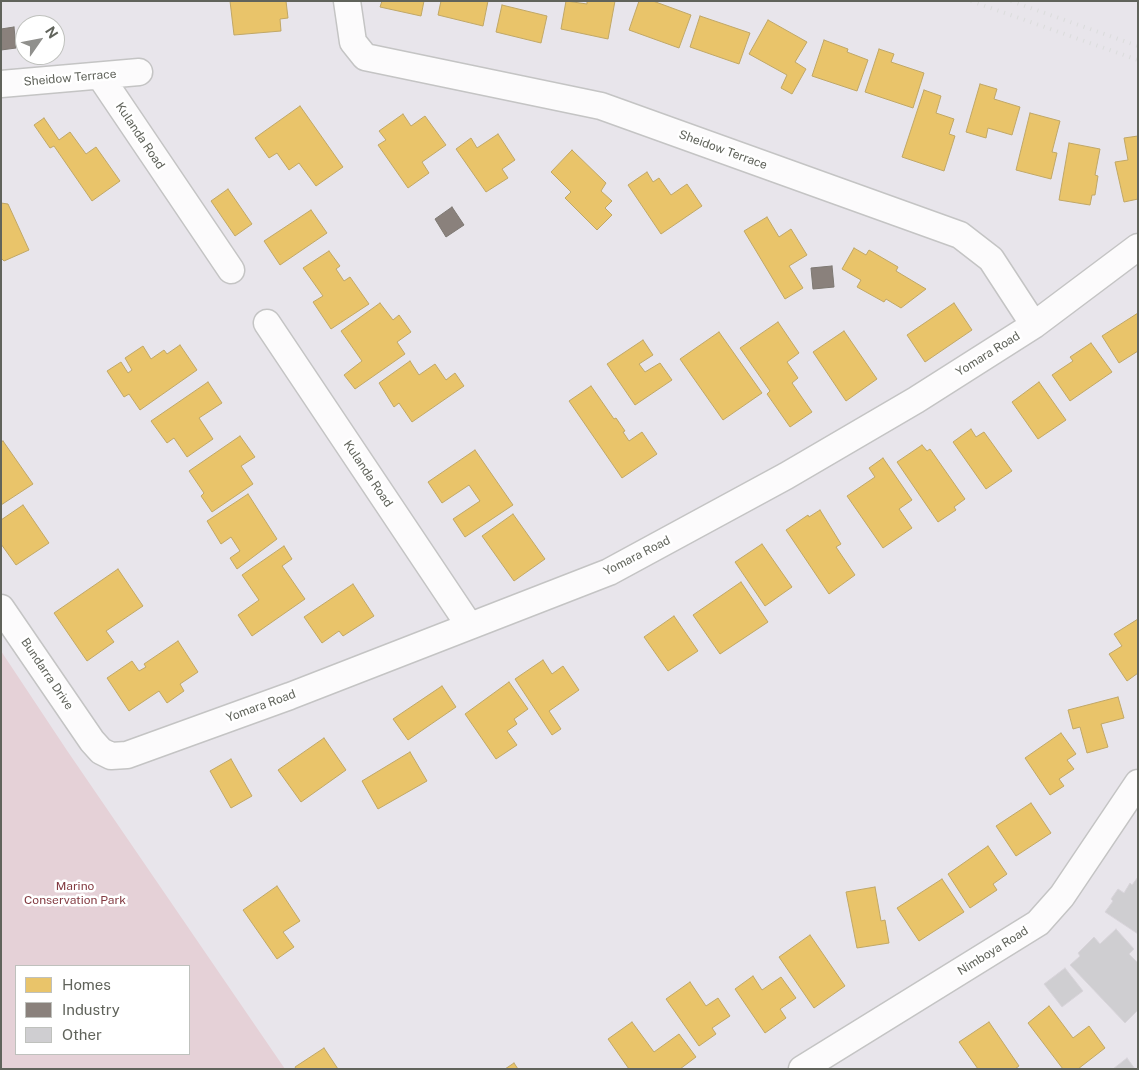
<!DOCTYPE html>
<style>
body{margin:0}
#map{position:relative;width:1139px;height:1070px;overflow:hidden;background:#e8e5eb;font-family:"Public Sans",sans-serif}
canvas{display:block}
.frame{position:absolute;inset:0;border:2px solid #60635b;pointer-events:none}
.legend{position:absolute;left:15px;top:965px;width:175px;height:90px;box-sizing:border-box;background:#fff;border:1px solid #bfc1bd;margin:0;padding:6px 9px;list-style:none;font-size:15px;color:#60635b}
.legend li{display:flex;align-items:center;gap:10px;height:25px}
.legend b{width:25px;border:1px solid #bfc1bd}
.north{position:absolute;left:15px;top:15px;width:50px;height:50px;box-sizing:border-box;background:#fff;border:1px solid #bfc1bd;border-radius:50%;rotate:57deg;font-size:14px;font-weight:700;line-height:20px;text-align:center;color:#60635b}
.north::after{content:'';display:block;margin:auto;width:18px;height:22px;background:#90908d;clip-path:polygon(50% 0,100% 100%,50% 72%,0 100%)}
</style>
<div id="map">
<canvas width="1139" height="1070"></canvas>
<div class="frame"></div>
<ul class="legend">
<li><b style="height:14px;background:#e9c46a"></b>Homes</li>
<li><b style="height:14px;background:#8a817c"></b>Industry</li>
<li><b style="height:14px;background:#cfced1"></b>Other</li>
</ul>
<div class="north">N</div>
</div>
<script>
const ctx = document.querySelector('canvas').getContext('2d');
ctx.lineJoin = 'round';
function fill(path, color) {
  ctx.fillStyle = color;
  ctx.fill(path, 'evenodd');
}
function shape(rows) {
  const path = new Path2D();
  for (const r of rows) {
    path.moveTo(r[0], r[1]);
    for (let i = 2; i < r.length; i += 2) path.lineTo(r[i], r[i + 1]);
  }
  return path;
}
function trace(path, color, width, dash) {
  ctx.strokeStyle = color;
  ctx.lineWidth = width;
  ctx.lineCap = dash ? 'butt' : 'round';
  ctx.setLineDash(dash || []);
  ctx.stroke(path);
}
function label(font, color, halo, rows, align = 'center') {
  ctx.font = font + ' "Public Sans",sans-serif';
  ctx.lineWidth = 5;
  ctx.setLineDash([]);
  ctx.textBaseline = 'middle';
  ctx.strokeStyle = halo;
  ctx.fillStyle = color;
  for (const [text, x, y, turn = 0] of rows) {
    ctx.save();
    ctx.translate(x, y);
    ctx.rotate((+turn || 0) * Math.PI / 180);
    ctx.textAlign = isNaN(turn) ? turn : align;
    if (halo) ctx.strokeText(text, 0, 0);
    ctx.fillText(text, 0, 0);
    ctx.restore();
  }
}
fill(shape([
 [1,651,66,749,285,1069,1,1069],
 [16,966,189,966,189,1054,16,1054]
]), '#e5d1d7');
const homes = shape([
 [230,1,286,1,288,18,280,19,281,31,234,35,230,1],
 [382,1,424,1,421,16,380,7,382,1],
 [441,1,488,1,483,26,438,15,441,1],
 [566,1,587,4,587,1,615,1,608,39,561,29,566,1],
 [639,1,653,1,691,15,679,48,629,30,639,1],
 [502,5,547,16,541,43,496,32,502,5],
 [700,16,750,33,739,64,690,47,700,16],
 [768,20,807,42,795,62,806,69,792,94,781,88,787,75,749,54,768,20],
 [824,40,848,49,847,52,868,60,857,91,812,76,824,40],
 [879,49,894,54,891,62,924,73,913,108,865,92,879,49],
 [980,84,997,89,994,99,1020,107,1012,135,988,128,986,138,966,132,980,84],
 [924,90,941,96,936,113,954,119,949,134,955,136,944,171,902,157,924,90],
 [300,106,343,167,316,186,299,163,289,170,277,153,269,158,255,138,300,106],
 [1030,113,1060,121,1052,152,1057,153,1051,179,1016,170,1030,113],
 [403,114,411,126,425,116,446,145,422,162,429,173,408,188,378,145,386,140,379,131,403,114],
 [44,118,59,140,70,132,86,154,96,147,120,181,92,201,54,146,50,148,34,125,44,118],
 [498,134,515,160,502,169,508,178,486,192,456,149,471,138,477,148,498,134],
 [1138,136,1138,199,1124,202,1115,162,1128,160,1124,138,1138,136],
 [1069,143,1100,149,1095,175,1098,176,1095,195,1092,195,1090,205,1059,200,1069,143],
 [572,150,606,183,601,191,612,201,605,208,612,215,597,230,565,198,571,192,551,172,572,150],
 [647,172,653,182,659,178,671,195,687,184,702,206,661,234,628,185,647,172],
 [228,189,252,224,235,236,211,201,228,189],
 [1,203,8,204,29,250,4,261,1,258,1,203],
 [311,210,327,233,280,265,264,241,311,210],
 [767,217,779,237,791,229,807,255,789,266,803,288,785,299,744,231,767,217],
 [854,248,866,255,869,250,898,267,896,271,926,289,901,308,886,299,884,302,857,287,861,280,842,269,854,248],
 [329,251,340,266,336,269,344,281,350,277,369,304,331,329,313,302,323,296,303,268,329,251],
 [380,303,393,320,399,315,411,332,397,342,405,354,355,389,344,375,362,361,341,331,380,303],
 [954,303,972,330,925,362,907,335,954,303],
 [1138,313,1138,351,1119,363,1102,336,1138,313],
 [778,322,799,353,787,362,798,378,792,383,812,412,790,427,767,394,770,391,740,348,778,322],
 [844,331,877,379,846,401,813,352,844,331],
 [719,332,762,393,723,420,680,359,719,332],
 [643,340,653,355,639,364,645,372,660,363,672,380,635,405,607,364,643,340],
 [1091,343,1112,372,1070,401,1052,375,1073,361,1070,357,1091,343],
 [180,345,197,370,140,410,129,394,124,397,107,371,121,362,128,373,132,370,125,358,143,346,151,359,164,350,167,354,180,345],
 [410,361,419,375,435,364,446,380,455,373,464,386,412,422,399,403,394,407,379,383,410,361],
 [208,382,222,403,199,418,213,439,187,457,174,438,167,443,151,421,208,382],
 [1039,382,1066,420,1038,439,1012,402,1039,382],
 [591,386,614,419,616,418,625,431,623,432,629,441,642,432,657,454,622,478,569,401,591,386],
 [971,429,976,437,984,432,1012,471,986,489,953,442,971,429],
 [240,436,255,457,241,466,253,484,212,512,201,496,204,493,189,471,240,436],
 [3,441,33,484,1,505,1,442,3,441],
 [922,445,927,451,930,449,965,499,954,507,956,510,938,522,897,462,922,445],
 [475,450,513,505,465,537,453,519,480,501,469,485,442,503,428,482,475,450],
 [883,458,912,500,899,509,912,528,883,548,847,496,875,477,869,468,883,458],
 [248,494,277,539,237,569,230,558,240,551,231,537,221,544,207,521,248,494],
 [23,505,49,543,16,565,1,544,1,520,23,505],
 [820,510,841,544,836,547,855,575,829,594,786,530,808,515,809,517,820,510],
 [513,514,545,559,514,581,482,536,513,514],
 [762,544,792,587,765,606,735,562,762,544],
 [284,546,292,559,282,566,305,599,252,636,238,615,259,600,242,575,284,546],
 [118,569,143,606,106,631,114,642,87,661,54,613,118,569],
 [741,582,768,622,720,654,693,615,741,582],
 [353,584,374,616,343,636,339,631,322,643,304,617,353,584],
 [674,616,698,651,668,671,644,637,674,616],
 [1138,619,1138,673,1127,681,1109,654,1122,646,1114,634,1138,619],
 [178,641,198,672,180,684,184,691,167,703,159,691,129,711,107,678,132,661,139,671,146,667,144,664,178,641],
 [543,660,552,674,563,666,579,690,549,711,561,729,552,735,515,679,543,660],
 [509,682,528,709,514,719,517,724,507,731,517,745,496,759,465,714,509,682],
 [442,686,456,707,408,740,393,719,442,686],
 [1118,697,1124,718,1101,724,1108,747,1087,753,1080,727,1073,729,1068,710,1118,697],
 [1061,733,1076,754,1067,760,1074,769,1059,779,1064,786,1050,795,1025,758,1061,733],
 [324,738,346,770,301,802,278,770,324,738],
 [410,752,427,781,378,809,362,781,410,752],
 [231,759,252,796,231,808,210,771,231,759],
 [1031,803,1051,833,1016,856,996,826,1031,803],
 [988,846,1007,874,993,884,997,890,970,908,948,874,988,846],
 [942,879,964,912,919,941,897,908,942,879],
 [277,886,300,921,283,932,294,947,277,959,243,910,277,886],
 [875,887,881,921,885,920,889,943,857,948,846,892,875,887],
 [810,935,845,986,814,1008,779,957,810,935],
 [753,976,762,990,781,977,796,998,780,1009,786,1018,765,1033,735,989,753,976],
 [690,982,706,1006,718,998,730,1016,712,1028,716,1034,699,1046,666,999,690,982],
 [1049,1006,1073,1038,1089,1026,1105,1048,1078,1069,1063,1069,1028,1023,1049,1006],
 [632,1022,654,1052,679,1034,696,1057,680,1069,629,1069,608,1039,632,1022],
 [989,1022,1019,1066,1015,1069,978,1069,959,1042,989,1022],
 [324,1048,338,1069,296,1069,295,1067,324,1048],
 [514,1063,518,1069,505,1069,514,1063]
]);
fill(homes, '#e9c46a');
trace(homes, '#c0a766', 1);
const industry = shape([
 [14,27,16,48,1,50,1,29,14,27],
 [452,207,464,225,446,237,435,219,452,207],
 [832,266,834,287,813,289,811,268,832,266]
]);
fill(industry, '#8a817c');
trace(industry, '#7d7872', 1);
const building = shape([
 [1138,877,1138,934,1105,912,1113,901,1111,899,1118,889,1124,893,1130,883,1132,885,1138,877],
 [1116,929,1134,949,1129,954,1138,963,1138,1010,1125,1023,1070,965,1080,956,1078,953,1094,937,1100,944,1116,929],
 [1065,968,1083,991,1062,1007,1044,984,1065,968],
 [1127,1058,1135,1069,1113,1069,1127,1058]
]);
fill(building, '#cfced1');
trace(building, '#d8d4da', 1);
const minor = shape([
 [347,1,353,42,365,57,601,106,960,235,991,259,1034,325],
 [100,76,231,270],
 [1,84,139,72],
 [267,323,469,625],
 [1,608,92,741,101,751,111,756,127,755,290,696,609,572,786,476,916,400,1034,325,1138,247],
 [802,1069,1038,923,1062,896,1138,783]
]);
trace(minor, '#c4c4c4', 29);
trace(minor, '#fcfbfc', 26);
trace(shape([
 [971,1,1138,60],
 [1011,1,1138,46]
]), '#dbdcdc', 4, [1, 6]);
label('12px', '#60635b', '#fff', [
 ["Sheidow Terrace",70,78,-5],
 ["Kulanda Road",140,136,56],
 ["Sheidow Terrace",723,150,20],
 ["Yomara Road",988,354,-32],
 ["Kulanda Road",368,474,56],
 ["Yomara Road",637,556,-27],
 ["Bundarra Drive",47,674,56],
 ["Yomara Road",261,706,-20],
 ["Nimboya Road",993,951,-32]
]);
label('12px', '#833b42', '#fff', [
 ["Marino",75,886],
 ["Conservation Park",75,900]
]);
</script>
